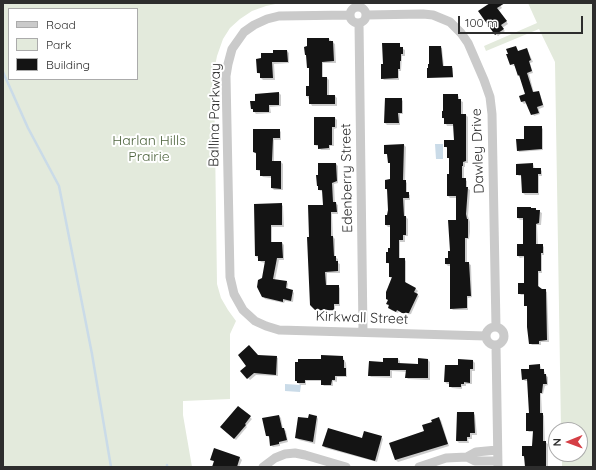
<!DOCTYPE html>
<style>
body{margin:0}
#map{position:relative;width:596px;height:470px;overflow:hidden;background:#fff;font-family:Quicksand,sans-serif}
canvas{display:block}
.frame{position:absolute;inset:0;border:4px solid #2d2d2d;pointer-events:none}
.legend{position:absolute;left:8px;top:8px;width:130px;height:72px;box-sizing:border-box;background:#fff;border:1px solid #ababab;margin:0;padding:5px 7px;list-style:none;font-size:12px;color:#2d2d2d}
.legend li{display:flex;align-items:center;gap:8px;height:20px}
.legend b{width:20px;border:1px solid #ababab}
.north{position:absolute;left:548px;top:422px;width:40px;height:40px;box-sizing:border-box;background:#fff;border:1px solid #ababab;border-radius:50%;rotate:269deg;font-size:11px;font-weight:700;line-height:16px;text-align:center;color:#2d2d2d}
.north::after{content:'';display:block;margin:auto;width:14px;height:18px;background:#d53e45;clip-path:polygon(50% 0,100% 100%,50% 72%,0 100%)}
.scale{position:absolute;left:458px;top:16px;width:125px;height:18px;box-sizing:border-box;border:2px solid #2d2d2d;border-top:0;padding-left:5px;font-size:12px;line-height:14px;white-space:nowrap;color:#2d2d2d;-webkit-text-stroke:3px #fff;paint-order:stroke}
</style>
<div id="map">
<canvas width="596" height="470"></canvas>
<div class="frame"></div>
<ul class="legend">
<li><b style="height:5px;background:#cacaca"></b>Road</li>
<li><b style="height:11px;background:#e3eadc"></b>Park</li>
<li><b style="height:11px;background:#141414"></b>Building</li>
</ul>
<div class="north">N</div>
<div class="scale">100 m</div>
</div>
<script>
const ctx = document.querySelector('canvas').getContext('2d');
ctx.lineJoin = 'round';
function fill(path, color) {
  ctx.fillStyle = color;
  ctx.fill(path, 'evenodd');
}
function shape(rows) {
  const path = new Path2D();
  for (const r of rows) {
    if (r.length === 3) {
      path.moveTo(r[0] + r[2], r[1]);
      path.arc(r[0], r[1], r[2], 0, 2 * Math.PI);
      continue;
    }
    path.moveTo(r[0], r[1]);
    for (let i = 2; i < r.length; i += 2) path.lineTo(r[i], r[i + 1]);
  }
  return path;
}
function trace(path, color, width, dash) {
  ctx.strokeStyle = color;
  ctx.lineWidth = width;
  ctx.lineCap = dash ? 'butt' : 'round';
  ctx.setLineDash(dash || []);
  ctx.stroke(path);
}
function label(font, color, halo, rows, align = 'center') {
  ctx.font = font + ' Quicksand,sans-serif';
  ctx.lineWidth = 4;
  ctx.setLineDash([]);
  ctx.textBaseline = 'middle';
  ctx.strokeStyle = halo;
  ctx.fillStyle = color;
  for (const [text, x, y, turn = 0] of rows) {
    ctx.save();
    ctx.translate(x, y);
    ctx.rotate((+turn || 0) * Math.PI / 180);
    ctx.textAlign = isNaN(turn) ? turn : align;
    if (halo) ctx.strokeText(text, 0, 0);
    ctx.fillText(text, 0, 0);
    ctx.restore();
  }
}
fill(shape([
 [3,3,280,3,266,6,252,11,240,19,230,28,223,39,217,56,214,71,217,284,221,298,228,310,236,321,230,334,230,399,183,401,183,415,192,467,3,467],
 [9,9,137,9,137,79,9,79],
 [528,3,593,3,593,467,562,467,562,454,580,454,580,430,561,430,555,62,539,29,486,51,484,46,537,23]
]), '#e3eadc');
fill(shape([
 [435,144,443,144,443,159,436,159],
 [285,384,301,385,300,392,285,391]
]), '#cadbe8');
fill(shape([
 [491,3,499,3,502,8,499,10,508,24,502,28,505,31,498,36,496,34],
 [329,39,335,44,336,63,323,63,323,78,327,78,329,80,329,96,335,96,337,98,337,106,312,106,307,96,310,87,310,70,308,67],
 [399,44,401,48,405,50,405,56,402,56,401,71,399,71,399,80,384,80,382,78,384,65],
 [430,47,442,48,444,67,453,68,453,78,428,78,430,65],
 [515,47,518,52,527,49,528,51,533,62,530,63,533,73,529,74,534,93,538,92,540,94,544,107,539,109,540,114,534,116,527,103,524,104,522,102,521,97,526,95,521,77,516,66,512,66,519,63],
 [287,51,289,53,289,63,274,64,275,80,263,80,261,78,261,75,258,73,274,54],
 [279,93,281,95,281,106,270,107,271,113,256,114,252,109],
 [457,95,459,97,459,100,463,102,463,115,466,115,468,117,468,163,465,163,465,167,464,167,464,179,467,181,467,188,470,190,468,216,470,222,470,232,469,239,467,239,467,263,471,265,472,297,468,298,468,310,453,310,451,308,451,266,448,266,446,264,451,252,458,221,457,198,450,198,448,196,450,174,450,159,448,158,447,148,445,146,455,141,454,126,447,126,443,117],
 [386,99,401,99,403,101,403,114,400,114,400,125,387,125,385,123],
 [335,118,337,120,337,128,334,129,334,146,330,146,330,150,321,150,319,147,315,145],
 [541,127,543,129,543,150,519,152,518,150,525,140],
 [279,130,281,132,281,140,274,140,274,162,281,162,283,164,283,190,274,190,272,188,272,178,263,177,261,175,261,172,257,170,256,154,254,152],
 [404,145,406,147,405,181,407,183,407,193,410,195,410,200,405,200,405,216,408,219,408,236,405,236,405,242,400,242,400,259,404,259,406,261,406,284,416,289,418,291,416,294,419,296,411,314,405,315,399,311,398,313,391,310,387,304,392,279,390,277,390,265,387,262,391,249,391,227,388,227,386,225,389,210,388,191,386,189,391,180,391,164,389,162,388,155,385,153],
 [336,164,338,166,338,183,334,184,335,203,338,205,338,214,332,214,333,237,335,239,335,257,338,259,338,263,340,264,340,273,327,273,327,286,338,286,340,288,340,306,335,306,335,311,318,311,311,304,310,238,324,206,323,192,319,190],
 [533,164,535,169,540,169,542,171,542,176,539,176,539,195,525,195,523,193,522,176,519,176,517,174],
 [255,204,281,204,283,206,284,227,272,227,272,243,282,243,284,245,284,260,279,260,275,280,287,282,288,284,287,290,292,291,294,293,293,302,285,301,284,303,265,299,263,296,263,279,265,263,261,262,256,256],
 [532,209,535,209,542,213,541,225,537,225,538,245,542,245,544,247,544,255,542,255,542,273,539,273,539,288,547,292,549,342,541,342,541,345,532,345,530,343,528,307,525,305,525,295,521,295,519,293,526,284,525,257,520,258,518,256,524,245,524,220,520,220,518,218],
 [258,356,276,357,278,358,278,376,256,375,250,380,241,371],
 [342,356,346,363,347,377,337,377,337,382,333,381,333,386,324,386,322,384,322,381,306,381,306,385,300,385,296,381,322,360],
 [398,359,400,361,400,364,419,365,419,359,428,360,430,362,430,380,408,379,406,377,407,372,392,371,392,378,371,377,369,375,384,363],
 [473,361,475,363,475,371,472,371,472,384,466,384,466,386,462,386,462,389,452,388,450,386,450,384,447,384,445,382,459,366],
 [540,365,542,370,545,372,545,375,548,377,548,385,545,386,543,394,541,394,542,413,544,416,545,442,548,444,548,467,526,467,525,458,523,456,533,447,534,432,529,432,527,430,530,414,528,381,525,381,523,379,530,370],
 [238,407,252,419,246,426,247,427,236,440,221,427],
 [458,413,473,413,475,415,477,435,472,435,472,439,468,439,469,443,459,443,457,441],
 [279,416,281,418,283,429,286,431,288,442,280,444,280,446,273,447,271,445,270,438,267,436],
 [317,417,318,419,315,444,299,440,297,438,309,419],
 [439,419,441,420,449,446,398,462,396,460,390,444,425,432,433,423],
 [381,437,383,439,377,462,325,448,324,446],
 [215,449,240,458,242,460,239,467,213,467,215,462,211,460]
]), '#0003');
trace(shape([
 [3,72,28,128,59,186,92,354,111,467],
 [167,467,167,465]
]), '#cadbe8', 2.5);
fill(shape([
 [490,3,505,3,497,8,507,21,501,25,504,29,495,35,478,11],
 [307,38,329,38,329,41,333,41,334,61,322,62,322,77,327,77,327,95,335,95,335,104,309,104,309,96,306,96,306,86,309,86,309,68,307,68,306,55,305,55,304,47,307,46],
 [382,43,400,43,400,47,403,47,403,54,401,54,401,61,400,61,400,69,398,69,398,78,381,79,381,64,383,64],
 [429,46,441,46,443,66,452,66,453,77,427,78,427,68,428,68,428,64,429,64],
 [516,46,518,51,527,48,531,60,529,61,532,71,527,73,533,92,539,91,543,105,537,107,539,113,531,115,525,101,521,102,519,96,525,94,519,75,518,76,514,64,510,65,506,54,508,54,506,49],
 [273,50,287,50,288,62,272,62,273,78,260,78,260,73,257,73,256,59,261,58,261,53,273,53],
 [279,92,279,105,269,105,269,112,253,112,253,109,251,109,250,101,255,101,255,94],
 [443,94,458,94,458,99,461,99,461,114,466,114,466,161,463,162,463,166,462,166,462,178,466,178,466,187,468,187,466,214,467,219,468,219,468,238,465,238,465,262,469,262,471,296,467,296,467,308,450,309,450,264,445,264,445,258,448,258,448,251,450,251,448,220,456,220,456,196,447,196,447,174,449,174,449,158,447,158,447,147,444,147,444,140,454,140,453,124,444,124,444,118,442,118,442,111,443,111],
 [385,98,402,98,402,113,398,113,399,123,384,123],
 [314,117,335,117,335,127,332,127,332,145,329,145,329,148,318,149,318,145,314,145],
 [524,126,542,126,542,149,517,151,516,139,524,139],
 [253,129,280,129,280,138,273,138,272,161,281,161,281,189,271,188,271,176,260,176,260,170,256,170,256,153,253,152],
 [404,144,403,180,406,180,406,192,409,192,409,198,403,198,404,216,406,216,406,235,403,235,403,240,399,240,399,258,405,258,405,282,416,288,414,292,418,294,409,313,402,313,397,310,396,312,388,308,389,305,386,304,388,300,386,299,386,292,392,277,389,277,389,263,386,263,386,252,388,252,388,248,390,248,390,225,385,225,385,215,387,215,388,210,387,189,385,189,385,180,390,179,390,163,388,163,387,154,384,154,384,145],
 [318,163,336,163,337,181,332,183,333,202,336,202,337,212,331,212,331,236,333,236,334,256,336,256,336,261,338,261,338,271,325,272,326,285,339,285,339,304,334,304,334,310,315,310,310,305,307,237,309,237,308,205,323,205,322,190,318,190,318,186,317,186,316,175,318,175],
 [533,163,533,168,541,168,541,174,538,174,538,193,522,193,521,175,516,175,516,164],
 [282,203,282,225,271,225,271,242,282,242,283,258,277,258,273,279,287,281,286,288,293,290,291,301,283,299,283,302,262,297,257,287,258,280,262,278,265,261,258,261,258,256,255,256,254,204],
 [517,207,531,207,531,208,536,208,536,210,540,210,539,223,536,224,536,244,543,244,543,253,541,253,541,271,538,271,538,286,542,289,546,289,547,340,539,341,539,344,529,344,527,327,527,306,524,306,524,294,518,294,518,283,524,283,524,256,517,256,517,244,523,244,523,218,517,218],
 [249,345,258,355,277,356,276,375,254,373,247,379,240,371,246,366,238,355],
 [321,355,343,356,343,360,344,360,344,368,346,368,346,376,335,376,335,380,332,380,331,385,321,385,321,380,305,380,305,383,297,383,297,381,295,381,295,362,298,362,298,359,321,359],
 [383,358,398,358,398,363,418,364,418,358,428,359,428,378,405,378,406,370,390,370,390,376,368,376,369,361,383,362],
 [458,359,473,360,473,369,470,369,470,383,464,382,464,384,461,384,461,387,449,387,449,382,444,382,445,365,458,365],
 [540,364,540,369,544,369,544,374,546,374,547,384,543,384,542,393,540,393,540,413,543,413,543,441,546,441,546,467,525,467,524,456,522,456,522,446,532,446,533,431,526,431,526,413,529,413,527,379,522,380,521,369,529,369,529,365],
 [238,406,251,416,245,424,246,425,234,439,220,427],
 [457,412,474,412,475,433,470,433,470,437,467,437,467,441,456,441],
 [309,414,317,416,313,442,295,438,298,417,308,418],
 [279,415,282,428,284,428,287,440,279,442,279,444,270,446,269,436,266,436,262,418],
 [439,417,448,444,395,460,389,443,424,431,422,425,432,422,431,420],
 [328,428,362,438,364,431,382,436,375,461,322,446],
 [214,448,240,457,237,467,212,467,214,461,210,460]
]), '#141414');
trace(shape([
 [358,15,8],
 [350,15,279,16,267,19,254,25,244,32,232,49,228,64,226,76,230,277,234,294,243,310,255,321,266,326,279,330,486,336],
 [366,15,423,14,433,15,450,22,461,33,468,43,484,80,490,97,492,114,496,327],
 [359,23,363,332],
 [495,336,9],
 [496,346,498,467],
 [467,457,475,461,497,461],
 [263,467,275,458,285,454,295,453,305,455,346,467],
 [419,467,446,458,467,457,476,452,497,450]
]), '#cacaca', 9);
label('14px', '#2d2d2d', '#fff', [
 ["Ballina Parkway",215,115,-89],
 ["Dawley Drive",478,151,-92],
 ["Edenberry Street",347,178,-91],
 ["Kirkwall Street",362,318,2]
]);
label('14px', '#4f653f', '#fff', [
 ["Harlan Hills",149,141],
 ["Prairie",149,157]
]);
</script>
